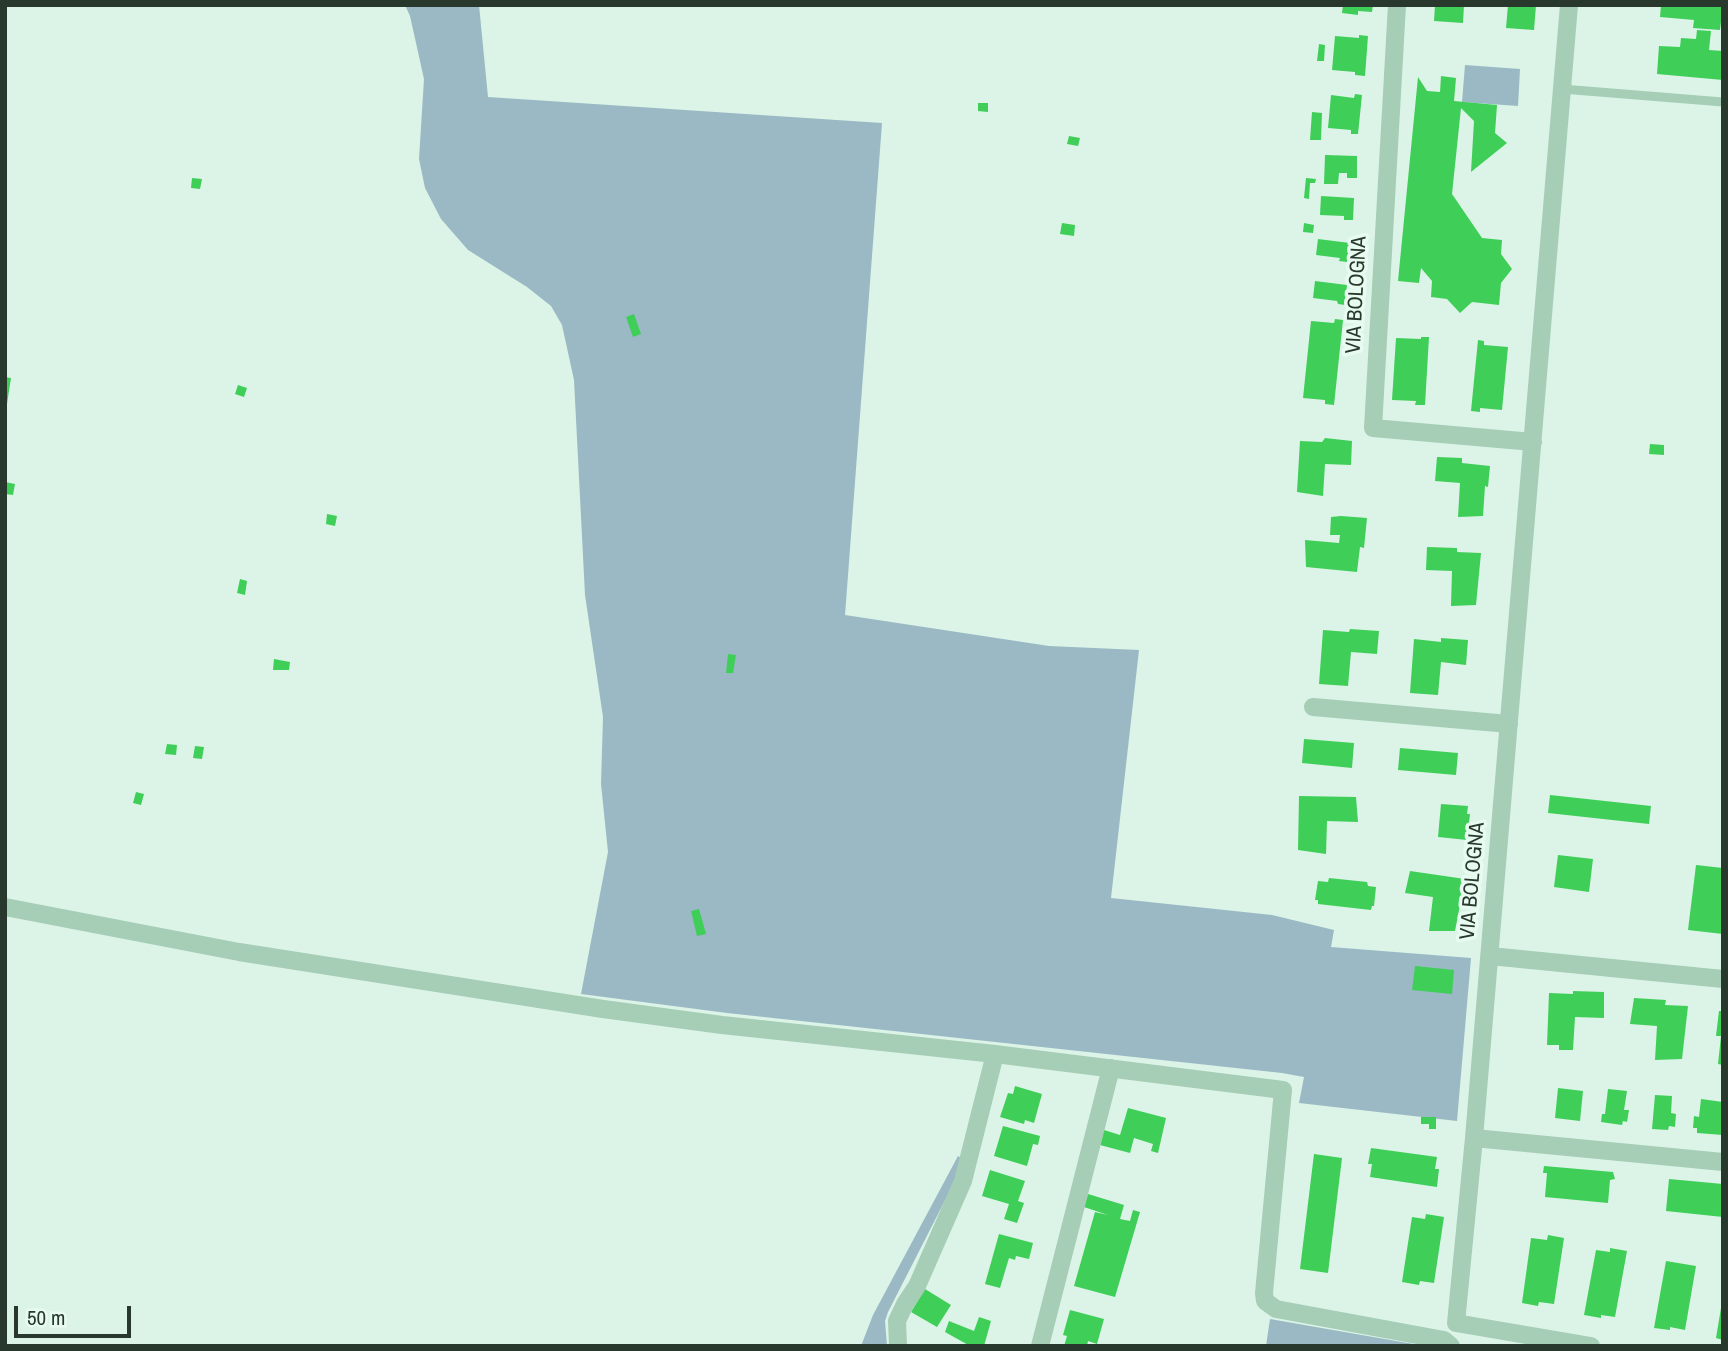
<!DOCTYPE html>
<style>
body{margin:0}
#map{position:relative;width:1728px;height:1351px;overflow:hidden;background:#dbf4e7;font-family:"Archivo Narrow",sans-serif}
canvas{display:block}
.frame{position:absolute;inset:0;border:7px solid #28382c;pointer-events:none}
.scale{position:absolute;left:14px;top:1306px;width:117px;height:32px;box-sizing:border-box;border:4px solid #28382c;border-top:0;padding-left:9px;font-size:21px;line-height:24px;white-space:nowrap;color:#28382c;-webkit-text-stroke:5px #e8fbf1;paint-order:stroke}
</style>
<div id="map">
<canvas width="1728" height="1351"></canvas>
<div class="frame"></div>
<div class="scale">50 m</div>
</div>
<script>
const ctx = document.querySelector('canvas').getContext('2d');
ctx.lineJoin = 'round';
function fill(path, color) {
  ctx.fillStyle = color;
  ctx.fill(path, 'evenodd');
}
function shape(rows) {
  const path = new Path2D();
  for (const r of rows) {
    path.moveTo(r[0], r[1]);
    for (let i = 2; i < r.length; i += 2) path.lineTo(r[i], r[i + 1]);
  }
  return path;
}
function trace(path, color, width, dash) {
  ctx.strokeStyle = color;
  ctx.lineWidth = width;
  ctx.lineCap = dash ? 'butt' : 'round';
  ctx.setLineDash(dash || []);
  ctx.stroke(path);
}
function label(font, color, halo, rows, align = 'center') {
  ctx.font = font + ' "Archivo Narrow",sans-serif';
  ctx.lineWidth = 7;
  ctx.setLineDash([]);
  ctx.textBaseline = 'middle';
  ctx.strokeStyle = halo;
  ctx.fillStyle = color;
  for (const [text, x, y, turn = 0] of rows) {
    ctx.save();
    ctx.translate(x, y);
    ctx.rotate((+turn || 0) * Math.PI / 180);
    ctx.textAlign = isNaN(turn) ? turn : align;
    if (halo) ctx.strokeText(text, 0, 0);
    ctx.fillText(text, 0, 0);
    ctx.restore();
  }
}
fill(shape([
 [405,5,479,5,488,97,882,123,845,615,1049,646,1139,650,1111,898,1272,915,1334,930,1331,947,1471,958,1457,1121,1299,1103,1304,1077,1282,1073,727,1013,581,994,608,852,601,784,603,717,585,595,574,380,562,325,551,306,527,287,468,250,441,219,425,188,419,159,424,79,410,16],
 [1465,65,1520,69,1518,106,1462,102],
 [958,1156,961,1158,957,1177,888,1312,885,1321,887,1346,861,1346,873,1315],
 [1270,1319,1419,1345,1420,1346,1266,1346]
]), '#9ab9c4');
fill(shape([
 [1343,5,1373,5,1372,12,1358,11,1358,15,1342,13],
 [1435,5,1464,5,1463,23,1434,21],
 [1508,5,1536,5,1534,30,1506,28],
 [1661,5,1723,5,1720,30,1693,28,1694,20,1660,17],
 [1697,30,1711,31,1709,50,1723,51,1723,80,1657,74,1659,46,1680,47,1681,38,1696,39],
 [1359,35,1368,36,1365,76,1355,75,1355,72,1332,70,1335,36,1359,38],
 [1319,44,1325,45,1324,61,1317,61],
 [1441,76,1456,78,1454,101,1497,105,1495,133,1507,143,1471,172,1474,121,1461,108,1452,194,1482,238,1502,240,1501,254,1512,269,1501,283,1499,305,1472,302,1460,313,1447,299,1431,297,1432,281,1421,268,1419,283,1398,281,1418,77,1427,91,1440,92],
 [1355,94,1362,95,1358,134,1351,134,1351,130,1328,128,1331,95,1354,98],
 [978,103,988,103,988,112,978,111],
 [1312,112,1322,113,1321,140,1310,140],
 [1069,136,1080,138,1078,146,1067,144],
 [1325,155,1357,156,1357,178,1347,178,1347,173,1339,173,1338,184,1324,184],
 [192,178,202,179,200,189,191,188],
 [1306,178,1316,179,1315,183,1310,183,1309,199,1304,198],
 [1321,196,1354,198,1353,220,1344,220,1344,216,1320,215],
 [1062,223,1075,225,1074,236,1060,234],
 [1304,223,1314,225,1313,233,1303,232],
 [1318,239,1350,243,1347,262,1339,261,1340,258,1316,255],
 [1315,281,1347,285,1345,305,1338,304,1337,301,1313,298],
 [634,314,641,334,633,337,626,317],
 [1335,319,1343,320,1334,405,1325,404,1325,400,1303,398,1311,321,1334,323],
 [1421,337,1429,337,1425,405,1415,405,1416,401,1392,400,1396,338,1421,339],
 [1478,340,1484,341,1484,345,1508,347,1502,410,1480,408,1480,412,1471,411],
 [5,377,11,378,7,404,5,404],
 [238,385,247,388,244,397,235,394],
 [1325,438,1352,441,1351,465,1325,464,1323,496,1297,492,1300,441,1322,442],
 [1650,444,1664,445,1664,455,1649,454],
 [1437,457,1462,458,1462,463,1490,466,1488,487,1485,486,1483,516,1458,517,1460,483,1435,481],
 [5,482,15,484,13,495,5,494],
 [327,514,337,516,335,526,326,524],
 [1341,516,1367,518,1364,548,1360,547,1357,572,1306,567,1305,540,1339,543,1340,535,1330,535,1331,517],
 [1427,547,1457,548,1457,552,1481,553,1476,605,1451,606,1452,571,1426,570],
 [240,579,247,581,245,595,237,593],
 [1350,629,1379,631,1377,654,1351,652,1348,686,1319,684,1323,630,1349,632],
 [1441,638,1468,640,1466,665,1441,662,1438,695,1410,693,1414,639,1441,642],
 [728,654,736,655,733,673,726,673],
 [274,659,290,662,289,670,273,670],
 [1304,739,1354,743,1352,768,1302,763],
 [167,744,177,745,176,755,165,754],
 [195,746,204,747,202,759,193,758],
 [1400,748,1458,753,1456,775,1398,770],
 [136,792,144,794,141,805,133,803],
 [1550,795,1651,806,1649,824,1548,813],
 [1299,796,1356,797,1358,822,1327,821,1326,854,1298,850],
 [1441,804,1468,806,1467,814,1470,814,1467,840,1438,837],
 [1558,855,1593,859,1589,892,1554,887],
 [1696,865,1723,868,1723,934,1688,930],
 [1410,871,1465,879,1455,931,1429,931,1433,897,1405,893],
 [1329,878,1367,882,1368,886,1376,887,1374,906,1372,906,1371,910,1318,904,1318,900,1315,900,1318,881,1328,882],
 [699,909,706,934,697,936,691,911],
 [1415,966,1454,970,1452,994,1412,990],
 [1573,991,1604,992,1604,1018,1575,1017,1573,1050,1559,1050,1559,1045,1547,1045,1549,993,1573,994],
 [1634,998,1666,1000,1665,1005,1688,1006,1682,1059,1655,1060,1657,1026,1630,1024],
 [1719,1011,1723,1011,1723,1065,1718,1064,1721,1036,1716,1036],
 [1015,1086,1042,1094,1034,1123,1025,1120,1024,1124,1000,1117,1008,1093,1013,1094],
 [1558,1088,1583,1091,1580,1121,1555,1118],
 [1608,1089,1627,1091,1624,1110,1629,1110,1627,1122,1623,1121,1622,1125,1601,1122,1602,1114,1605,1114],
 [1655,1095,1672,1096,1671,1113,1676,1114,1675,1127,1669,1126,1668,1130,1652,1129],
 [1701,1099,1723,1102,1723,1135,1697,1133,1697,1128,1693,1128,1694,1116,1699,1117],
 [1128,1108,1166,1118,1158,1153,1151,1151,1153,1144,1134,1138,1130,1153,1100,1145,1104,1130,1120,1135],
 [1421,1117,1436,1117,1436,1129,1429,1129,1429,1124,1421,1124],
 [1003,1126,1040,1136,1038,1145,1033,1144,1027,1166,994,1156],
 [1371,1148,1437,1157,1435,1169,1439,1169,1437,1187,1370,1177,1372,1164,1368,1164],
 [1314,1154,1342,1158,1328,1273,1300,1269],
 [1544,1166,1613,1172,1615,1179,1610,1180,1608,1203,1545,1197,1547,1173,1543,1173],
 [990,1170,1025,1181,1018,1201,1024,1203,1017,1223,1004,1219,1009,1204,982,1196],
 [1669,1179,1723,1184,1723,1217,1666,1211],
 [1088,1194,1124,1205,1120,1219,1130,1221,1133,1210,1140,1212,1115,1297,1074,1286,1095,1212,1108,1215,1084,1207],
 [1426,1214,1444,1217,1434,1283,1420,1281,1419,1285,1402,1282,1412,1217,1425,1219],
 [999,1234,1033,1243,1029,1259,1016,1256,1015,1260,1009,1258,1000,1288,985,1284],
 [1548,1235,1564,1238,1554,1304,1539,1302,1538,1306,1522,1303,1531,1238,1547,1240],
 [1610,1248,1627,1251,1615,1317,1601,1315,1601,1318,1584,1315,1596,1250,1610,1252],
 [1666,1261,1696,1266,1685,1330,1670,1327,1670,1330,1654,1328],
 [925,1289,951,1305,937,1327,911,1312],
 [1721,1308,1723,1308,1723,1340,1716,1338],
 [1070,1310,1104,1319,1097,1344,1088,1341,1087,1346,1064,1346,1067,1336,1063,1335],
 [979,1317,991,1321,984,1346,970,1346,945,1332,949,1321,974,1331]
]), '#3fce58');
trace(shape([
 [1562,89,1723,102]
]), '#a6cdb5', 9);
trace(shape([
 [1397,5,1373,428,1533,442],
 [1569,5,1474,1138,1456,1323,1591,1346],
 [1313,707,1509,724],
 [5,907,239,952,603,1009,722,1025,995,1054,1283,1090,1264,1293,1265,1301,1276,1309,1444,1340,1451,1346],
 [1490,956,1723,979],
 [1474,1138,1723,1162],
 [898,1346,897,1321,905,1304,917,1286,963,1181,995,1054],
 [1040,1346,1111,1068]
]), '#a6cdb5', 18);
label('21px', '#28382c', '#e8fbf1', [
 ["VIA BOLOGNA",1357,295,-87],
 ["VIA BOLOGNA",1473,881,-85]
]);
</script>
